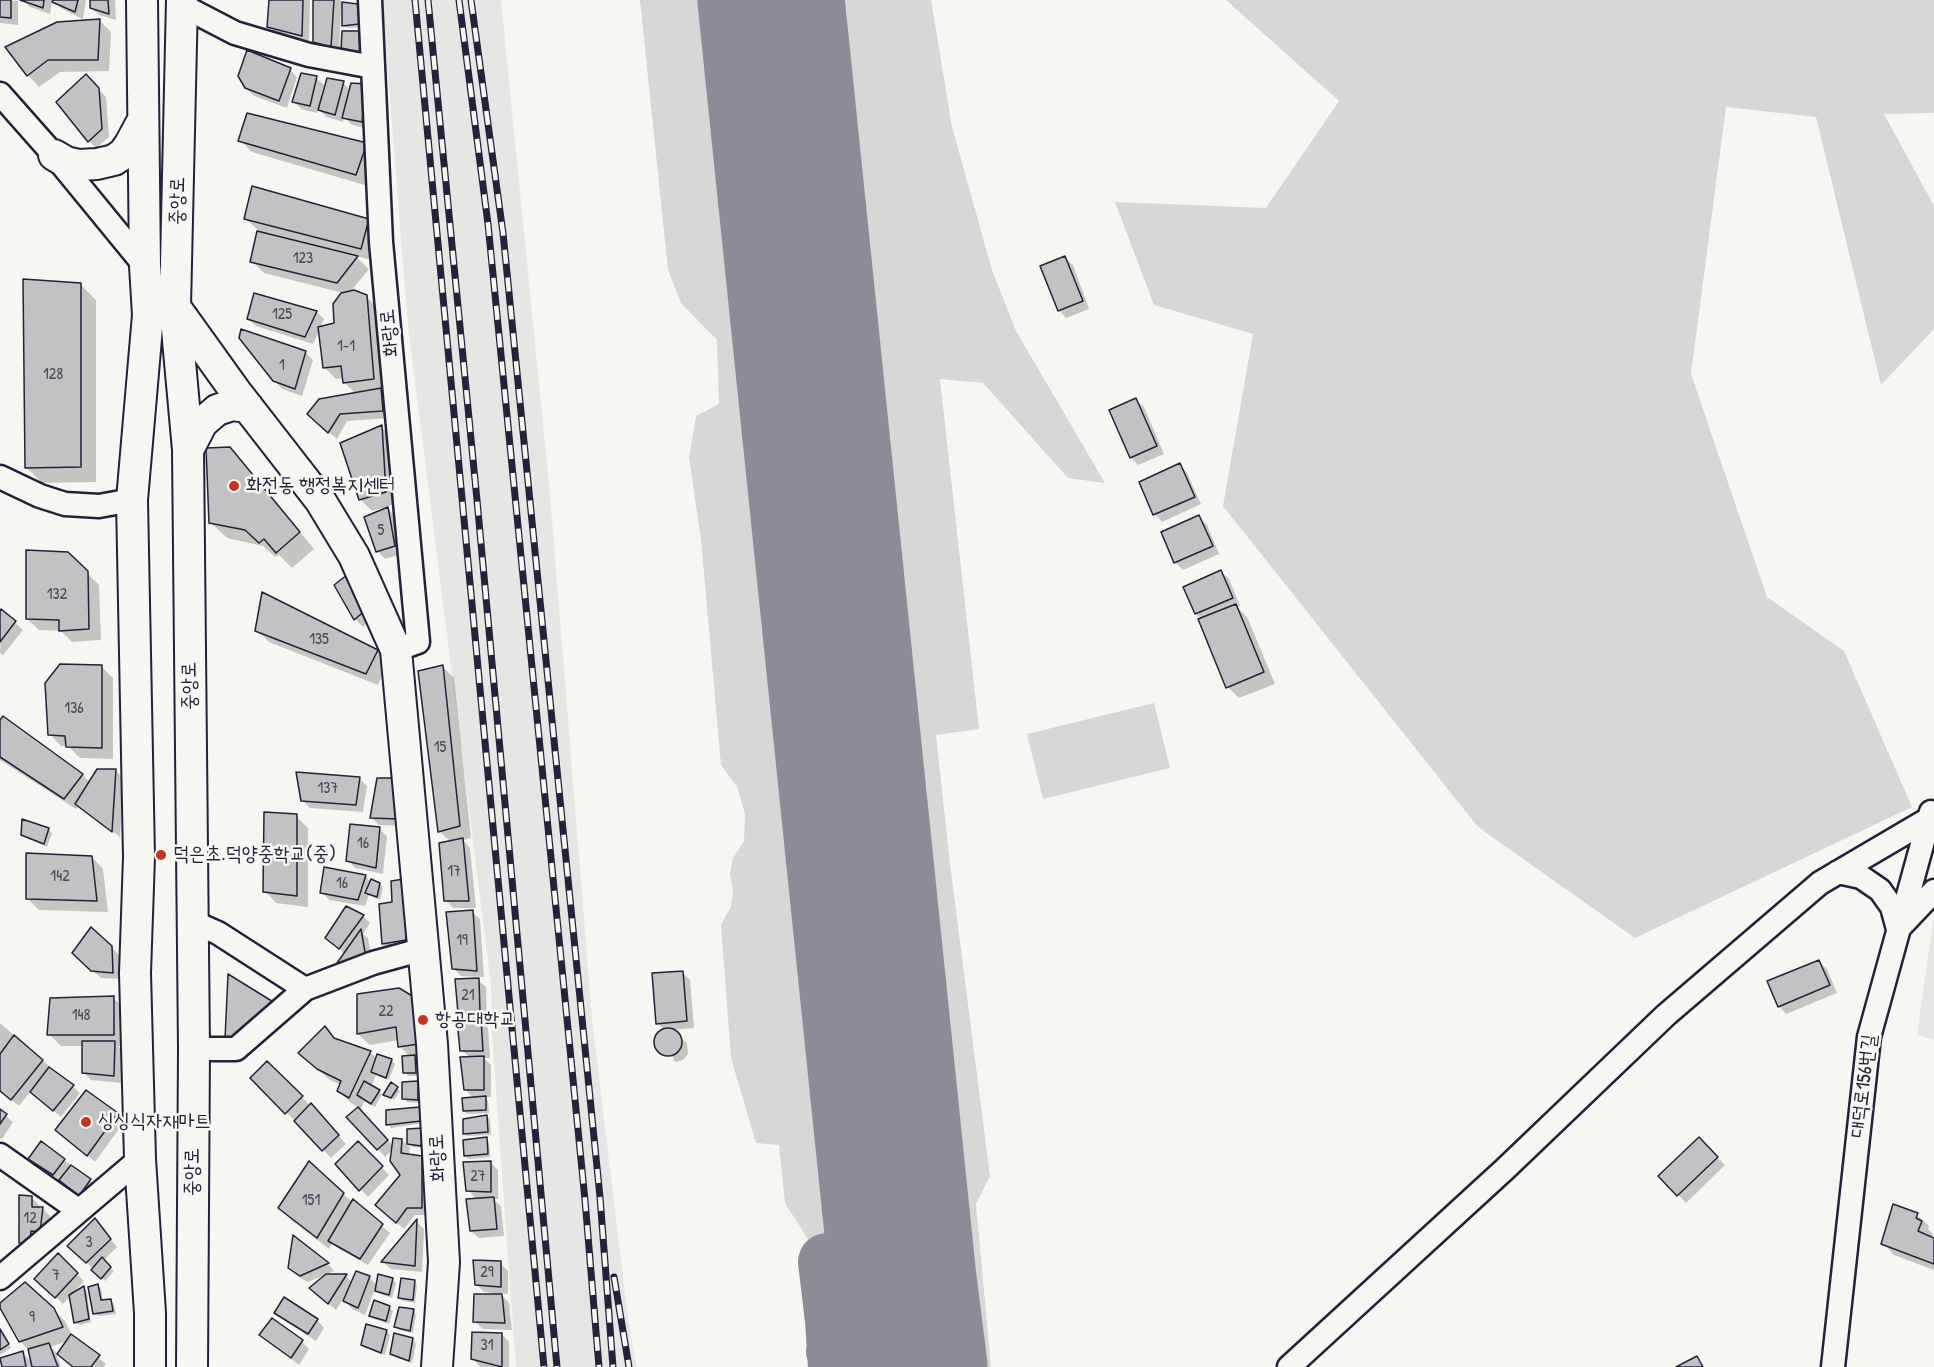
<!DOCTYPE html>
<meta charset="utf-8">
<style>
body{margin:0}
canvas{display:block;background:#f6f6f2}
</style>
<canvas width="1934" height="1367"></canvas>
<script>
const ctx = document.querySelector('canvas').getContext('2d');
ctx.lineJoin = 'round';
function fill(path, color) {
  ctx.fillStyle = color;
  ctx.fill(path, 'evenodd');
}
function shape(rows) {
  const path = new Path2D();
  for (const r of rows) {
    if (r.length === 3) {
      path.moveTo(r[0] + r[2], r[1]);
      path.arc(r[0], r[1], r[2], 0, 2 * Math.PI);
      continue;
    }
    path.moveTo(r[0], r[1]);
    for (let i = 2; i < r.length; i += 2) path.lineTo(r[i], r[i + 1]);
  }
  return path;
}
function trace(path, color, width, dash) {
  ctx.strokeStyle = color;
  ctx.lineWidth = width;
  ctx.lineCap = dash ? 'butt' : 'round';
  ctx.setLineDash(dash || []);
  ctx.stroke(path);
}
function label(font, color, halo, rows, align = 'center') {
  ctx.font = font + ' "Patrick Hand","Poor Story",sans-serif';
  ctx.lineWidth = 5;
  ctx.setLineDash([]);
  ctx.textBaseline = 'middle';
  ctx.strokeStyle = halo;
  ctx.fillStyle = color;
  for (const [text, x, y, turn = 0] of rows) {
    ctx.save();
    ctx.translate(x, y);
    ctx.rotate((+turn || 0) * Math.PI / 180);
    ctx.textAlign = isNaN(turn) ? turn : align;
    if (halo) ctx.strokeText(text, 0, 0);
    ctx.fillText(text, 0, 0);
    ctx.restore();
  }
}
fill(shape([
 [382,0,501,0,550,495,592,1019,627,1310,636,1367,516,1367,492,1034,491,984,408,326],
 [1934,915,1934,1040,1917,1035]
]), '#e6e6e4');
fill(shape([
 [640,0,745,0,876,1282,847,1279,843,1246,811,1244,785,1203,779,1145,756,1143,731,1058,721,925,731,906,733,892,730,874,733,858,744,841,745,814,737,787,721,765,701,539,689,458,696,416,719,404,717,340,681,303,668,270],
 [810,0,931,0,952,127,992,270,1016,331,1105,483,1068,478,983,383,940,379,979,729,936,735,950,864,990,1176,976,1204,991,1367,946,1367],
 [1226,0,1934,0,1934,113,1884,114,1934,206,1934,329,1881,385,1816,117,1726,107,1691,374,1767,597,1844,651,1912,807,1635,938,1478,827,1223,506,1253,334,1154,305,1115,202,1266,208,1339,101],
 [1154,703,1170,768,1043,799,1027,734]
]), '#d7d7d7');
fill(shape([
 [0,0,18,1,18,25,0,23],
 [22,0,86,0,83,19,62,9,52,0,50,14,30,7],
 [92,0,115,0,116,20,99,15,91,8],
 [271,0,310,0,309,43,277,34,269,26],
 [315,0,341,0,341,4,357,5,361,8,362,27,347,28,344,25,344,7,341,7,339,54,322,50,314,42],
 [100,21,111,32,109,71,60,72,39,87,28,75],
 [359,32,362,36,363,56,346,53],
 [290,70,297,77,287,108,254,96,246,88],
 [86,76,106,97,109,137,96,148,89,141],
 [316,78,324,85,321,95,324,95,343,83,350,90,365,86,369,129,352,125,344,117,343,122,327,117,318,109,317,113,301,109,293,101],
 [240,140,366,144,368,186,252,152],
 [246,219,368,221,380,232,372,260,355,256,369,269,351,291,366,296,378,308,385,390,381,391,388,397,390,418,347,421,337,439,317,422,356,394,344,382,344,378,336,379,324,367,320,329,313,344,256,326,248,319,317,312,324,319,320,328,336,325,343,293,264,273,252,261,259,231],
 [1065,258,1073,265,1089,309,1066,318,1059,310],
 [80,284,96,300,96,482,42,483,26,467],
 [305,352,313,360,302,396,282,389,274,380],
 [1136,400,1144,407,1164,454,1138,465,1131,457],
 [381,427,393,438,397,503,386,507,395,516,402,554,385,559,378,551,382,508,372,511,361,500,341,444],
 [229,449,245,465,314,549,292,568,279,555,275,557,263,546,227,538,211,523],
 [1180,465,1187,473,1201,504,1162,522,1155,514,1141,483],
 [1199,517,1207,525,1219,554,1183,570,1175,562],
 [67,553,99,585,101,640,72,642,61,631,39,630,27,619],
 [1221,572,1229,579,1240,606,1237,607,1247,617,1275,684,1239,698,1228,687,1202,619,1196,614,1185,588],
 [336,586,374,616,363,627,355,619],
 [2,611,23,630,3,655,0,653],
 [257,630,377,651,388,663,378,685,269,642],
 [101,666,113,678,113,759,80,758,68,746,61,746,50,734],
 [443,667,454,678,471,838,463,840,470,848,476,908,453,908,446,900,451,842,440,832,420,672],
 [0,723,82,775,90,782,115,770,123,778,120,837,79,806,76,809,0,760],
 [359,778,367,786,363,812,310,808,302,800],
 [400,787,405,826,379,825,371,817],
 [296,816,308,828,308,907,276,903,265,891],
 [48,829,52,833,47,847,26,838,22,835],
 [379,829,387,836,383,874,355,868,348,860],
 [92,857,103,869,108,912,39,910,27,898],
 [365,876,371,882,379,884,383,887,380,900,369,895,365,906,329,900,322,892],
 [403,881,413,948,391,951,383,943,394,903],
 [472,912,480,919,484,977,461,976,453,968],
 [363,916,370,923,363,934,368,938,373,966,345,954,335,945],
 [111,947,119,955,120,979,101,978,81,961],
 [1819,962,1827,969,1837,993,1786,1014,1779,1006],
 [682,972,690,980,694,1028,672,1030,687,1043,688,1054,683,1060,676,1062,673,1060,674,1058,658,1047,656,1040,664,1030,658,1023],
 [478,980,486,987,487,1020,480,1020,488,1028,490,1058,484,1058,491,1065,491,1097,484,1097,488,1101,489,1113,467,1114,464,1111,474,1099,465,1089,470,1058,462,1050,468,1021,459,1013],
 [359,995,430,1055,416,1057,418,1060,419,1076,408,1076,405,1072,410,1057,400,1046,399,1040,370,1045,358,1034],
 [113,998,125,1009,125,1046,118,1046,122,1050,121,1083,91,1080,83,1072,84,1046,61,1046,49,1034],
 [0,1023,80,1093,61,1117,31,1091,19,1106,0,1090],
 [325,1029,336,1040,370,1052,377,1059,392,1060,395,1064,389,1080,376,1075,371,1087,382,1094,375,1107,365,1100,360,1111,393,1146,402,1140,409,1147,409,1130,422,1130,424,1148,412,1147,410,1144,409,1156,421,1158,429,1165,429,1215,415,1215,404,1229,385,1213,402,1175,393,1149,385,1157,378,1149,348,1117,359,1108,350,1102,339,1091,341,1085,330,1080,312,1065],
 [267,1063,318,1113,346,1144,331,1158,253,1078],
 [417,1083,421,1086,420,1103,407,1102,404,1098],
 [397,1088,400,1091,394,1100,385,1095],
 [420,1108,423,1111,424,1123,391,1128,388,1124],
 [0,1111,13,1122,2,1139,0,1138],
 [117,1114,124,1122,95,1162,57,1130],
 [486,1116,490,1119,491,1135,467,1136,464,1133],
 [486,1139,489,1142,490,1157,469,1159,465,1156],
 [1699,1139,1725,1165,1686,1203,1660,1176],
 [358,1143,389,1175,368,1197,337,1164],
 [30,1159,64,1160,93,1183,83,1198,62,1181,37,1166],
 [491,1163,498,1170,498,1199,493,1199,501,1206,504,1236,479,1238,471,1231,477,1200,468,1190],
 [343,1194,390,1233,368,1265,338,1248,332,1243,329,1249,291,1220,280,1208],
 [31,1197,39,1205,39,1209,43,1209,50,1216,48,1239,28,1250,20,1242],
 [1917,1215,1929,1226,1928,1229,1933,1234,1931,1238,1934,1239,1934,1270,1894,1255,1883,1243],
 [417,1222,424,1229,422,1272,391,1269,383,1262],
 [102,1228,117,1247,103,1261,114,1271,105,1281,77,1253],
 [294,1238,328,1264,334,1271,308,1282,297,1276,289,1268],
 [58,1255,84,1281,73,1293,84,1288,87,1291,91,1322,79,1325,76,1322,71,1296,63,1304,44,1286],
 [500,1263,508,1271,508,1294,500,1293,509,1303,512,1330,483,1329,475,1322,493,1293,484,1292,476,1284],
 [356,1273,370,1278,377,1286,392,1279,396,1283,392,1298,380,1294,375,1289,365,1315,352,1309,343,1299,336,1310,318,1295,325,1276,346,1276,352,1282],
 [414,1282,417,1285,415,1303,403,1301,399,1298],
 [98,1286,101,1289,103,1302,110,1301,114,1304,116,1314,98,1316,95,1313],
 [0,1305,53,1309,65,1321,73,1338,106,1364,104,1367,75,1367,68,1341,50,1347,56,1352,61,1367,4,1367,22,1353,33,1363,30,1351,20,1341],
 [389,1307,393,1311,389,1324,374,1319,371,1316],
 [413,1310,416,1314,413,1333,399,1330,396,1327],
 [276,1313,317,1320,324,1328,316,1341,284,1320],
 [0,1331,11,1348,0,1355],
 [387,1331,390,1335,385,1355,366,1348,362,1345],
 [502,1334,509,1342,509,1367,480,1367,473,1359],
 [261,1335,302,1342,309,1349,299,1365],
 [412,1340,416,1343,412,1363,395,1357,391,1354]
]), '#0003');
trace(shape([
 [827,1262,834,1320,837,1367],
 [835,1351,840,1340,856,1324,869,1320,892,1306,903,1280]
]), '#8c8c96', 58);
trace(shape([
 [771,0,903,1280,914,1367]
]), '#8c8c96', 147);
const building = shape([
 [0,0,11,0,11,18,0,17,0,0],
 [20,0,44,0,43,8,20,0],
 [53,0,78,0,75,12,52,2,53,0],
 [90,0,108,0,109,14,90,8,90,0],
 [269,0,303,0,302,36,267,27,269,0],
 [313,0,334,0,331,47,313,42,313,0],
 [342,2,358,4,359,24,342,26,342,2],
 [100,19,98,60,48,60,27,76,5,47,57,22,100,19],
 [342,31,359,31,360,53,341,50,342,31],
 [247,50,291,68,279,101,245,88,238,76,247,50],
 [301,73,317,76,310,106,292,102,301,73],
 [86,74,99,88,102,129,88,142,56,102,86,74],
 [327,78,344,81,335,115,318,110,327,78],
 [351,83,366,84,362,122,342,118,351,83],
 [247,113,367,143,356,175,238,141,247,113],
 [252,186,369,219,361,249,244,219,252,186],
 [257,231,358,256,337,283,250,262,257,231],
 [1065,256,1083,301,1058,311,1040,266,1065,256],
 [23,279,81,283,81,467,25,468,23,279],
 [354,290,367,295,374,379,343,383,341,366,323,368,318,327,334,323,333,304,341,293,354,290],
 [254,293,317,311,305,337,247,319,254,293],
 [241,329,306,351,295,389,273,381,239,338,241,329],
 [381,388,383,411,340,414,328,433,307,414,319,399,381,388],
 [1136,398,1157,446,1130,458,1109,410,1136,398],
 [382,425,386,492,359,500,340,443,382,425],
 [230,447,300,532,276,553,264,539,259,543,245,530,209,523,206,448,230,447],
 [1180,463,1195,497,1153,515,1139,482,1180,463],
 [388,507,395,546,376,552,364,517,388,507],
 [1199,515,1213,546,1174,563,1161,532,1199,515],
 [26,550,68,552,88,571,89,629,59,631,59,620,26,619,26,550],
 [1221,570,1233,598,1195,614,1183,587,1221,570],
 [347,575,368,608,354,620,334,585,347,575],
 [262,592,378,650,366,674,255,631,262,592],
 [1236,604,1264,672,1226,688,1198,619,1236,604],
 [1,609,16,621,0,642,0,611,1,609],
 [60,664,102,665,102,748,66,747,65,736,48,735,45,683,60,664],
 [443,665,460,826,438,832,418,671,443,665],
 [3,716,83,774,64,799,0,757,0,720,3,716],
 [97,769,116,769,112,832,75,804,97,769],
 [296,772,360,777,356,805,301,801,296,772],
 [377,778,393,778,398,819,370,818,377,778],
 [264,812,297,814,297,896,263,892,264,812],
 [22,819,49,828,44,844,21,835,22,819],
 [350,824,380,827,376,868,346,861,350,824],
 [463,838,469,901,444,901,439,843,463,838],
 [26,853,92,856,97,901,26,899,26,853],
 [324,867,366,875,358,900,320,893,324,867],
 [371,879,380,883,377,897,365,893,371,879],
 [404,879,406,940,382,944,379,904,392,902,391,881,404,879],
 [346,906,364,915,339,949,325,938,346,906],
 [473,910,477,971,452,969,446,912,473,910],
 [91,927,112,946,113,973,91,971,72,953,91,927],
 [361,929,366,958,340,970,337,963,361,929],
 [1819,960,1830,985,1778,1007,1767,981,1819,960],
 [683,971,687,1021,656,1024,652,973,683,971],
 [228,974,275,1003,233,1039,225,1039,228,974],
 [479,978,480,1013,458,1013,455,979,479,978],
 [399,988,414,997,419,1044,398,1047,396,1027,357,1034,357,994,399,988],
 [114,996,114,1035,47,1035,50,998,114,996],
 [481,1019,483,1051,460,1051,457,1020,481,1019],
 [325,1026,334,1038,371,1051,349,1098,337,1091,341,1081,317,1069,298,1053,325,1026],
 [668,1042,14],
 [14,1035,43,1060,11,1100,0,1091,0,1054,14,1035],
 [82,1041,115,1041,114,1076,82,1073,82,1041],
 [377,1054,392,1059,386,1078,371,1072,377,1054],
 [415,1055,416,1073,403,1073,402,1056,415,1055],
 [484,1056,484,1090,464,1090,460,1057,484,1056],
 [267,1061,303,1096,285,1114,250,1078,267,1061],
 [49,1067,74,1085,53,1111,30,1092,49,1067],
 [364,1081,380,1090,371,1104,357,1095,364,1081],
 [418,1081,418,1100,402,1099,402,1082,418,1081],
 [391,1082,398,1087,391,1098,383,1095,391,1082],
 [86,1090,118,1113,87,1156,55,1130,86,1090],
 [486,1096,486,1110,463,1111,462,1098,486,1096],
 [311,1103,339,1135,322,1151,294,1121,311,1103],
 [358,1107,388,1140,377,1150,346,1117,358,1107],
 [420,1107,421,1121,386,1125,386,1110,420,1107],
 [0,1109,7,1114,0,1124,0,1109],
 [487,1115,488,1132,463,1134,463,1119,487,1115],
 [423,1128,421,1146,407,1144,407,1129,423,1128],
 [487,1137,488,1154,464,1156,463,1140,487,1137],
 [1699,1137,1718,1157,1677,1196,1658,1176,1699,1137],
 [393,1138,402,1139,401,1153,422,1156,422,1208,407,1208,396,1223,375,1205,400,1175,390,1161,393,1138],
 [41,1141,65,1159,53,1175,28,1159,41,1141],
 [358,1141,383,1166,359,1191,335,1164,358,1141],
 [309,1161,344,1193,317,1238,278,1208,309,1161],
 [491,1161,491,1192,466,1191,463,1162,491,1161],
 [71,1165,91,1179,79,1196,59,1180,71,1165],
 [19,1195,32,1196,32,1207,43,1207,40,1232,31,1231,30,1243,19,1243,19,1195],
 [494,1197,497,1229,470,1231,466,1199,494,1197],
 [353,1199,383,1224,360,1259,328,1241,353,1199],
 [1893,1204,1918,1213,1916,1218,1922,1221,1918,1231,1934,1238,1934,1264,1881,1244,1893,1204],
 [95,1218,111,1239,86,1263,67,1246,95,1218],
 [417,1219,415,1266,381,1262,417,1219],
 [293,1235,329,1263,300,1276,288,1268,293,1235],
 [58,1253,78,1273,55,1298,34,1279,58,1253],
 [102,1257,111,1267,101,1279,91,1270,102,1257],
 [473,1260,501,1261,501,1287,475,1285,473,1260],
 [356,1271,370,1276,358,1308,343,1301,356,1271],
 [326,1274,347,1274,328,1304,309,1288,326,1274],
 [378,1274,393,1278,389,1295,375,1291,378,1274],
 [401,1278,415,1280,413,1300,398,1298,401,1278],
 [25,1282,54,1308,63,1327,19,1342,0,1308,0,1303,25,1282],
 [98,1284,101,1300,111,1299,113,1311,93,1314,88,1287,98,1284],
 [84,1286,89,1319,74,1323,69,1295,84,1286],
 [474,1294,502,1294,505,1323,473,1322,474,1294],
 [284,1297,318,1319,308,1334,274,1313,284,1297],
 [374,1300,390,1306,386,1321,369,1316,374,1300],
 [399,1307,414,1309,410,1331,394,1327,399,1307],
 [272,1318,303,1340,291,1358,259,1335,272,1318],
 [366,1324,387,1330,381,1353,361,1345,366,1324],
 [0,1329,9,1344,0,1350,0,1329],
 [472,1332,502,1333,502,1367,471,1359,472,1332],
 [394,1333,413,1338,409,1361,390,1354,394,1333],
 [71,1334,100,1355,91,1367,73,1367,57,1354,71,1334],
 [49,1343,58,1367,32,1367,28,1349,49,1343],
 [23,1351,26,1367,2,1367,0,1358,23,1351],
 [1697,1356,1703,1367,1676,1367,1697,1356]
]);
fill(building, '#c2c2c4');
trace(building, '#22223b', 1.5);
const minor = shape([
 [370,0,381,242,418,642,396,650],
 [183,6,235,33,309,55,373,67],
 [0,94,54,155,145,266],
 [0,477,40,496,65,504,99,506,132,500],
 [1838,872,1861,877,1880,890,1892,907,1898,929],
 [193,922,218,933,305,989],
 [1899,928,1934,891],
 [194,1049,236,1049,305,989,373,963,424,949],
 [0,1155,78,1210],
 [0,1278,140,1159],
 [1289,1367,1505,1169,1666,1015,1820,883,1934,816],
 [1833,1367,1869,1037,1931,812]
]);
const major = shape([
 [142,0,145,266,148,315,132,500,139,857,135,973,140,1159,150,1313,150,1367],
 [182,0,175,307,188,450,194,1049,192,1367],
 [54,155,66,162,79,165,97,164,114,160,123,154,130,144,143,120],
 [175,307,236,392,320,500,354,556,396,650,432,1044,444,1262,437,1367],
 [188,450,202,423,217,410,232,405,248,407]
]);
trace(minor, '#22223b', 27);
trace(major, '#22223b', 34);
trace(minor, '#f6f6f2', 22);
trace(major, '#f6f6f2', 30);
const rail = shape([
 [415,0,544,1367],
 [428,0,477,500,557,1367],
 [459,0,488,224,585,1200,599,1367],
 [471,0,503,233,600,1197,613,1367],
 [614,1277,629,1367]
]);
trace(rail, '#22223b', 7);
trace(rail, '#f6f6f2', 4.5, [14]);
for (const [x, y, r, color] of [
 [234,486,6,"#c8321e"],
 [161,855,6,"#c8321e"],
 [423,1020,6,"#c8321e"],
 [86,1122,6,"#c8321e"]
]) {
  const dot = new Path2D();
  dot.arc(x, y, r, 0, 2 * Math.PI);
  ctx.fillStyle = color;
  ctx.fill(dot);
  trace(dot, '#f6f6f2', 2);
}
label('16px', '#4a4a5d', null, [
 ["123",303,259],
 ["125",282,315],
 ["1-1",346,347],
 ["1",282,366],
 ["128",53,375],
 ["5",381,531],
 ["132",57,595],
 ["135",319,640],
 ["136",74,709],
 ["15",440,748],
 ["137",328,789],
 ["16",363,844],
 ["17",454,872],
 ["142",60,877],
 ["16",342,884],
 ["19",462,941],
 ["21",468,996],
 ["22",386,1012],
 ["148",81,1016],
 ["27",478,1177],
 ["151",311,1201],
 ["12",30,1219],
 ["3",89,1243],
 ["29",487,1273],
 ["7",56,1276],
 ["9",32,1318],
 ["31",487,1346]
]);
label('20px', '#22223b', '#f6f6f2', [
 ["중앙로",178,201,-89],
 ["화랑로",390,333,-96],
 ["중앙로",190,686,-91],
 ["대덕로156번길",1864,1086,-83],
 ["화랑로",438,1158,-93],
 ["중앙로",193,1172,-90]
]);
label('20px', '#22223b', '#f6f6f2', [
 ["화전동 행정복지센터",246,486],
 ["덕은초.덕양중학교(중)",173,855],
 ["항공대학교",435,1020],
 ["싱싱식자재마트",98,1122]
], 'left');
</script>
